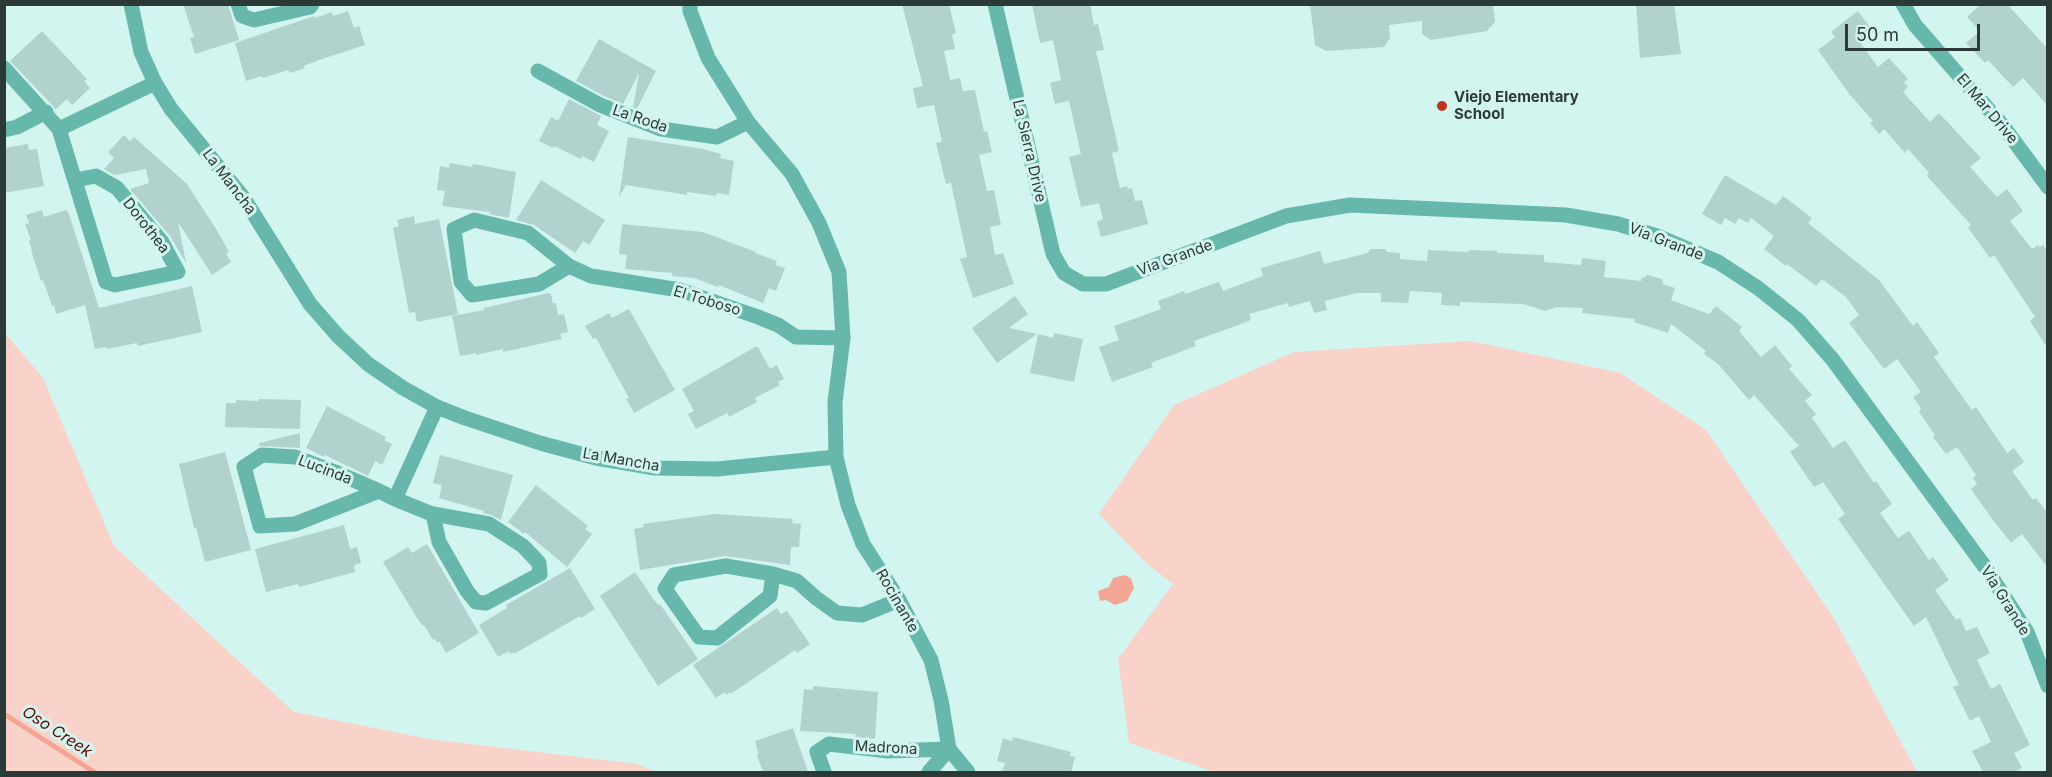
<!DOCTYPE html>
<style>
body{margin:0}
#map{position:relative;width:2052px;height:777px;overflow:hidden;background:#d3f5ef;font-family:Inter,sans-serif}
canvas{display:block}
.frame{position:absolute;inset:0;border:6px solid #2c3a37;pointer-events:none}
.scale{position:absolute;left:1845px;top:24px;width:135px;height:27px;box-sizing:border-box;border:3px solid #2c3a37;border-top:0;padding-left:8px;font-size:18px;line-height:21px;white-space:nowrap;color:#2c3a37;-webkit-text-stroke:4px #d3f5ef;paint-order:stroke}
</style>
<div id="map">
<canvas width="2052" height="777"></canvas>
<div class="frame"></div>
<div class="scale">50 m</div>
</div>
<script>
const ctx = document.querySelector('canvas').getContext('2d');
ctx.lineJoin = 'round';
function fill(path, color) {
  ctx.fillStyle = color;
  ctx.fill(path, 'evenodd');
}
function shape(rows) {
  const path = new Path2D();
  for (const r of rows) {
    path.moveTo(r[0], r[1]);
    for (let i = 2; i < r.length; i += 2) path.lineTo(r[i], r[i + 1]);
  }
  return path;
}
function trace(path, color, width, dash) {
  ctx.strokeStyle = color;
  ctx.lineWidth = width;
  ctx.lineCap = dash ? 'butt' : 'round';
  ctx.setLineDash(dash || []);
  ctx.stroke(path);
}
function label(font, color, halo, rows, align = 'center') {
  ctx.font = font + ' Inter,sans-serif';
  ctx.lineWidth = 6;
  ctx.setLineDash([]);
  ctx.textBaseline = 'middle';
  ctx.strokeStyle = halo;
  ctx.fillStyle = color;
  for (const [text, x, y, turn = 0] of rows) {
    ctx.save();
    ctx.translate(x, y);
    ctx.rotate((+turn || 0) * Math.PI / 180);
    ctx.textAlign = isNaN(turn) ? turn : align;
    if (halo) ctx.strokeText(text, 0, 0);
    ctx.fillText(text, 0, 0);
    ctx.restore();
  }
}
fill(shape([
 [4,332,43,378,114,546,294,712,429,739,637,764,656,772,5,772],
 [1471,341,1620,373,1706,430,1835,620,1917,772,1215,772,1129,743,1118,659,1173,584,1147,564,1099,514,1174,405,1294,352]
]), '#f9d2ca');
fill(shape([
 [1124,575,1131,578,1134,588,1127,601,1115,605,1106,600,1100,601,1098,591,1109,587,1113,578]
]), '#f4a696');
trace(shape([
 [4,714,94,772]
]), '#f4a696', 5);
fill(shape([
 [183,4,228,4,239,40,195,54,190,38,194,37],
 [902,4,949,4,956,33,952,35,955,49,944,51,950,80,960,78,963,91,975,90,984,132,987,131,992,152,979,155,987,191,994,190,1001,225,990,227,995,255,1003,253,1014,284,973,298,960,259,967,257,951,183,946,184,936,143,942,142,934,105,917,108,913,88,923,86],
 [1032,4,1090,4,1094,25,1098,24,1104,50,1096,51,1119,151,1112,153,1120,188,1127,186,1128,189,1132,188,1135,201,1142,200,1148,224,1101,237,1097,222,1103,219,1099,203,1081,207,1069,157,1081,154,1069,101,1055,104,1050,83,1061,80,1053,40,1040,43],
 [1310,4,1493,4,1495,22,1487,31,1431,40,1422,34,1422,21,1389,25,1390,38,1384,47,1326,51,1315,45],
 [1636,4,1674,4,1681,54,1640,58],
 [1981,4,2007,4,2048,49,2048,106,2023,78,2013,87,1988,60,1985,63,1966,43,1980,31,1967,17],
 [348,11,354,28,359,26,365,45,319,60,304,66,305,68,290,73,288,70,263,78,262,76,246,81,235,43,314,16,315,18,332,12,333,16],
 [1858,11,1873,31,1859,41,1878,67,1889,58,1908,79,1904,82,1908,87,1903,92,1930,122,1939,113,1965,141,1981,158,1970,167,1997,197,2007,189,2023,211,2010,221,2032,249,2038,245,2040,247,2043,245,2048,252,2048,349,2030,321,2035,317,1994,255,1990,258,1968,228,1971,225,1927,176,1929,173,1908,149,1905,153,1884,129,1879,134,1870,123,1873,121,1850,95,1818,50,1835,37,1831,32],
 [42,31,87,79,84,81,90,88,72,105,67,99,55,110,54,107,10,61],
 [599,39,656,71,637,109,633,108,639,73,623,104,604,96,576,81],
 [569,99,601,116,597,125,609,131,594,162,582,156,581,159,554,146,553,148,539,141,551,117,558,121],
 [124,135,130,141,134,137,187,184,218,232,229,252,226,254,231,262,212,275,178,222,186,263,170,236,130,189,149,183,146,169,114,175,104,169,114,158,108,152],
 [628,137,703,149,721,154,720,158,734,161,729,195,717,193,716,196,687,192,687,195,626,185,619,197],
 [28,144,29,150,37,149,44,186,4,193,4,148],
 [450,163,472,167,473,164,516,172,509,218,489,214,490,212,442,206,445,191,437,190,440,166,449,168],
 [1725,175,1776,205,1783,196,1812,218,1808,223,1879,280,1913,326,1917,322,1939,353,1934,357,1972,410,1976,407,2007,453,2014,448,2024,462,2012,471,2033,500,2036,498,2048,514,2048,568,2022,534,2011,543,1990,516,1971,489,1977,484,1973,478,1976,475,1957,447,1946,454,1933,437,1935,435,1919,412,1921,408,1913,397,1921,392,1897,359,1884,369,1849,323,1859,315,1846,297,1822,279,1816,286,1787,264,1786,266,1764,249,1774,236,1751,218,1748,223,1739,218,1735,224,1725,218,1721,225,1702,214],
 [541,180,605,220,589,245,583,241,575,253,534,225,516,220],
 [42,210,44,217,66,210,69,214,99,308,192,286,202,332,138,346,137,343,107,349,106,347,95,349,85,305,56,314,54,305,52,306,43,280,41,281,31,250,32,250,29,241,31,240,25,224,29,223,26,215],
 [414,216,415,224,439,219,458,314,417,322,415,312,409,313,393,228,399,226,397,220],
 [622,224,703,232,756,252,755,253,777,261,775,265,785,268,776,291,769,288,763,303,719,285,718,287,694,278,672,276,672,273,625,269,627,255,619,254],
 [1370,249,1385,249,1387,252,1400,253,1400,259,1427,261,1428,250,1468,252,1469,250,1497,251,1497,253,1544,255,1544,262,1581,265,1582,258,1606,261,1604,277,1641,281,1642,277,1644,278,1647,275,1662,279,1663,284,1675,288,1671,300,1709,314,1716,306,1742,327,1739,331,1761,357,1775,345,1792,366,1789,369,1812,395,1805,401,1816,414,1812,418,1833,448,1845,440,1874,483,1876,481,1892,504,1880,513,1898,538,1909,531,1929,560,1933,557,1949,580,1935,590,1956,620,1960,618,1966,631,1977,627,1990,653,1977,660,1991,689,2000,684,2030,745,2014,753,2022,768,2014,772,1983,772,1972,751,1991,742,1979,716,1970,721,1953,687,1959,685,1926,617,1914,626,1838,519,1845,514,1823,482,1814,487,1790,452,1799,446,1754,395,1749,400,1718,364,1704,354,1706,351,1671,324,1668,333,1634,322,1635,319,1582,313,1583,308,1557,307,1545,311,1523,304,1460,302,1460,306,1441,305,1442,293,1410,291,1408,303,1381,302,1381,293,1357,293,1325,301,1327,310,1314,313,1310,301,1289,307,1288,303,1249,314,1251,318,1249,321,1194,341,1196,346,1151,363,1153,367,1112,382,1099,347,1119,340,1114,326,1161,309,1158,301,1184,291,1185,294,1219,282,1223,291,1263,276,1261,268,1320,251,1324,264,1368,253],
 [548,293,551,294,553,303,556,303,558,315,564,314,568,332,560,334,562,339,503,352,503,349,476,355,476,353,460,356,452,316,484,310,484,308],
 [1015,296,1028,314,1009,328,1037,334,997,363,972,328],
 [629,309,675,390,634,413,626,399,629,398,608,360,596,338,593,339,585,326,609,313,612,318],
 [1054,333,1083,339,1074,382,1030,373,1038,334,1053,338],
 [755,347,758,347,770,369,777,365,784,379,778,382,780,385,755,398,757,402,729,417,727,413,696,429,688,414,694,411,682,389],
 [259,399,301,400,300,429,225,427,226,403,236,403,236,400,258,401],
 [327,406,386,437,384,440,392,444,382,465,375,461,368,476,325,455,324,457,306,448],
 [300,433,300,448,259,446,259,443],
 [225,452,251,550,205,562,196,528,194,528,179,464],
 [440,455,513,475,501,520,491,515,483,513,484,511,439,498,442,485,433,483],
 [536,485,588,526,585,529,592,534,567,567,525,532,524,534,508,522],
 [715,514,793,519,792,523,801,524,799,547,791,547,790,565,725,556,640,570,634,529,644,527,643,524],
 [344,525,350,549,357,547,361,563,354,565,355,572,299,587,298,584,266,592,255,549],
 [427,544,479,633,446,653,439,641,437,643,435,639,433,640,424,625,423,626,417,618,383,562,408,547,412,553],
 [570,568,595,609,581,618,580,616,514,654,513,652,510,654,509,651,498,657,479,625,507,608,506,605],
 [635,572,654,600,659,605,660,604,698,659,658,686,600,596],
 [777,608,781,614,787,611,810,644,797,653,795,650,731,694,730,692,726,695,725,692,716,698,693,665],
 [813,686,878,692,875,739,855,737,856,734,800,731,804,689,813,690],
 [793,728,808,772,763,772,757,756,758,752,755,741],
 [1013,737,1071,752,1070,756,1075,757,1071,772,1002,772,1005,763,997,761,1003,738,1012,741]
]), '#b2d3cd');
trace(shape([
 [238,4,242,16,254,20,310,7,312,4],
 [995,4,1053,254,1064,273,1083,284,1106,284,1286,216,1350,205,1566,215,1618,224,1657,236,1718,262,1758,288,1798,320,1833,360,1985,567,2027,632,2048,686],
 [1903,4,1915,25,2003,126,2048,187],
 [4,68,59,129,106,282,115,285,178,272,162,242,117,188,96,176,75,180],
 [538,71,600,105,661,129,717,137,748,122],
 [59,129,155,83],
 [4,130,17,127,46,112],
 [569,266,539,284,472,295,461,282,454,229,474,220,528,233,569,266,591,276,680,290,758,317,778,325,796,337,843,338],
 [379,491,295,524,260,526,244,467,262,455,295,457,335,472,379,491,395,499],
 [433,514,439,542,467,591,476,602,486,603,540,574,539,563,523,546,489,524,433,514,432,514,395,499,437,407],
 [773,574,770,596,717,638,699,637,665,589,674,575,726,566,773,574,797,581,816,598,837,613,862,615,899,600],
 [949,749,968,772],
 [824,772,817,752,829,744,888,751,949,749],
 [929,772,949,749]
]), '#67b7ab', 15);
trace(shape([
 [131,4,141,52,155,83,171,109,243,197,310,304,338,336,368,364,403,388,437,407,465,418,540,443,596,458,655,468,717,469,836,457],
 [690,4,690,11,708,58,748,122,792,174,819,223,839,272,843,338,835,402,836,457,848,505,863,544,899,600,931,660,941,700,949,749]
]), '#67b7ab', 15);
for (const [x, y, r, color] of [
 [1442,106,6,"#c1351d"]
]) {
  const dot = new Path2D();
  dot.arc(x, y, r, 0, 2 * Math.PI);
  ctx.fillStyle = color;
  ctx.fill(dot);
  trace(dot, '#d3f5ef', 2);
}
label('bold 15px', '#2c3a37', '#d3f5ef', [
 ["Viejo Elementary",1454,97],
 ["School",1454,114]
], 'left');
label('15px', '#2c3a37', '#d3f5ef', [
 ["El Mar Drive",1987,109,50],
 ["La Roda",640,119,19],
 ["La Sierra Drive",1029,151,77],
 ["La Mancha",229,182,53],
 ["Dorothea",146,226,52],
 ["Via Grande",1666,242,21],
 ["Via Grande",1175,258,-20],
 ["El Toboso",707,301,17],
 ["La Mancha",621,460,10],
 ["Lucinda",325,470,21],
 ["Rocinante",897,601,60],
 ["Via Grande",2005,601,58],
 ["Madrona",886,748,3]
]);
label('italic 16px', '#600b00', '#d3f5ef', [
 ["Oso Creek",57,732,33]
]);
</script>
